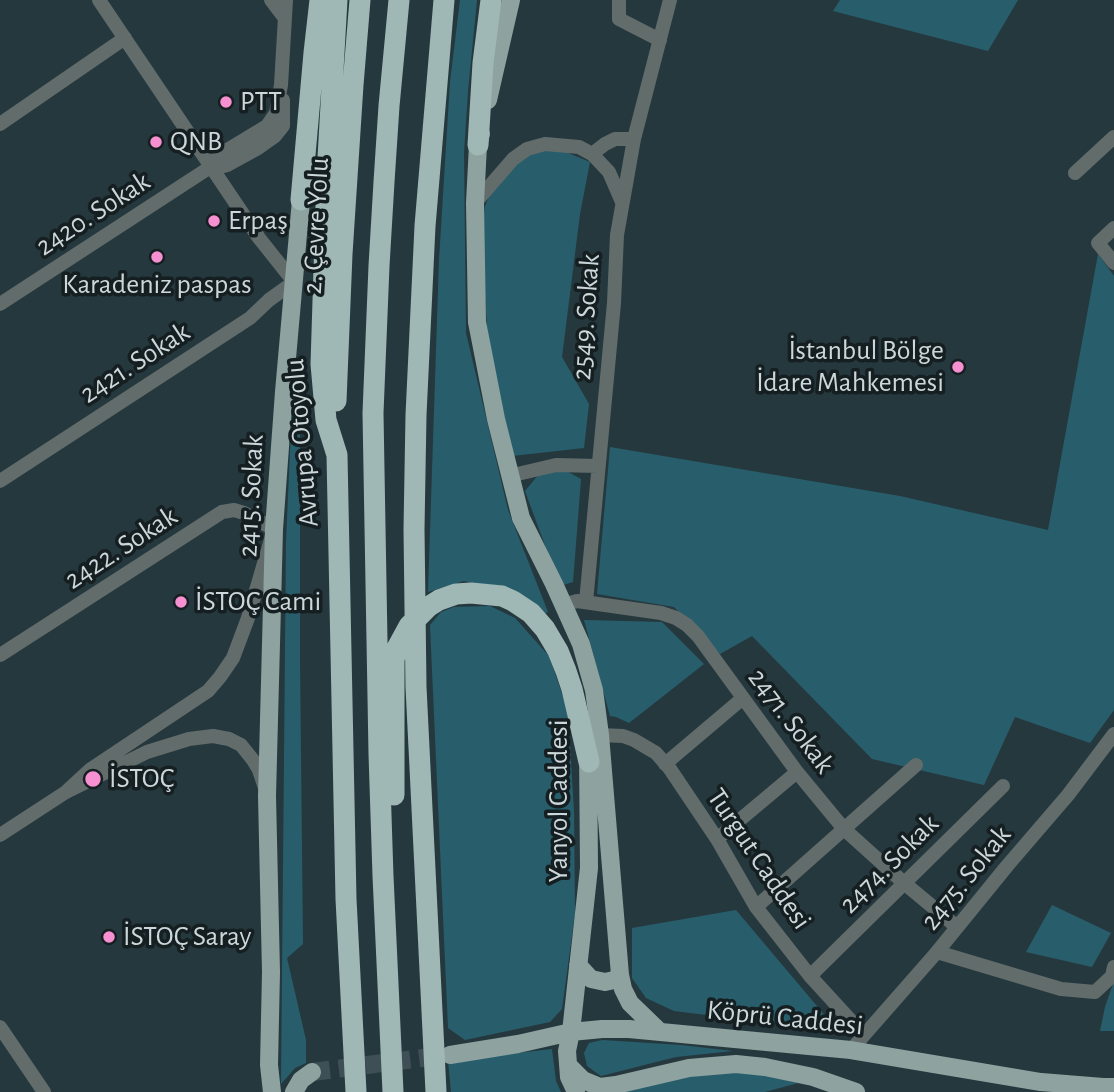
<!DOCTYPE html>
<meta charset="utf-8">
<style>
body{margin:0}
canvas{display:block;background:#25383e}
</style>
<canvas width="1114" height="1092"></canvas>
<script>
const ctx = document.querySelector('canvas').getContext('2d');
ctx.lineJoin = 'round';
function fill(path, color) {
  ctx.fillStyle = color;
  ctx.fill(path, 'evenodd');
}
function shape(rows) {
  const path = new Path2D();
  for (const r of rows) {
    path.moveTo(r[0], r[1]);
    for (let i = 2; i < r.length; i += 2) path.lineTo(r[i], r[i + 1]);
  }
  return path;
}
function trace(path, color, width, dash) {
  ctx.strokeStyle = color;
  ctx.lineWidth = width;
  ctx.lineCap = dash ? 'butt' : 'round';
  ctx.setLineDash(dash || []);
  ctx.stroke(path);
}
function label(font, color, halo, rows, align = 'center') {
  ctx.font = font + ' "Alegreya Sans",sans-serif';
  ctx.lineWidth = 7;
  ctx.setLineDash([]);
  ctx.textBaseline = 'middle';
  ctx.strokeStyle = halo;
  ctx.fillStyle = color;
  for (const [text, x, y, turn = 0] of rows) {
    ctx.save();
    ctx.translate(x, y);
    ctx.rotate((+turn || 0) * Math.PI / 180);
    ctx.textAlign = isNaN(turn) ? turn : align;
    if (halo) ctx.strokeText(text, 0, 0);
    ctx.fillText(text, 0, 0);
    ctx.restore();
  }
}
fill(shape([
 [460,0,477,0,468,91,464,153,466,333,508,510,548,612,544,614,521,594,464,581,428,592,439,260,450,82],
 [840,0,1018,0,988,51,833,11],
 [556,148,590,162,580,214,562,357,589,404,584,448,512,456,490,371,481,236,485,206,500,171,528,152],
 [1098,254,1114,276,1114,710,1090,743,1015,717,984,785,872,759,752,636,720,654,674,607,597,594,610,447,900,496,1048,530],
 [293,384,300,386,300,661,303,944,287,958,306,1040,306,1063,295,1068,281,1084,286,542],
 [563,469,581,479,573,582,560,586,525,491,540,473],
 [490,606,515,618,549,656,568,711,574,812,575,913,562,1009,550,1022,465,1040,448,1028,430,625,441,612,454,607],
 [584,620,662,622,704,664,629,723,616,717,610,716],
 [1052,905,1111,933,1092,967,1026,952],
 [736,910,838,1031,674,1011,646,998,632,978,632,928],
 [1114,981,1114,1031,1100,1031,1105,1007],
 [602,1040,681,1045,733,1051,676,1057,601,1076,587,1066,584,1053,589,1043],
 [552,1049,556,1081,561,1092,451,1092,448,1061],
 [748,1071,798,1083,765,1092,617,1092,705,1073]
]), '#285e6c');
trace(shape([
 [312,1072,446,1055]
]), '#3e5055', 18, [18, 9]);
trace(shape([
 [271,0,284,17],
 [619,0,619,19,660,40],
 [0,124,125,38],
 [592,154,605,144,615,139,634,139],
 [212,166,220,167,227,165,258,148,275,136,283,126,283,100],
 [1075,173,1114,137],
 [475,203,513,159,527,149,545,144,579,147,592,154,609,172,622,202],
 [1114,228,1098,243,1114,263],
 [0,304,212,166,216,159,224,152,267,126,276,113,281,85,286,0],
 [509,476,556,465,598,466],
 [0,481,250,318,269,300,294,282,259,238,99,0],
 [586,602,614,303,617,235,634,139,670,0],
 [563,605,577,601,661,613,676,618,687,625,698,636,797,772,844,829,904,883,957,927],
 [0,655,222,512,234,510,244,513,274,529,248,618,233,658,220,677,208,691,91,769,66,792],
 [600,735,623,736,634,740,656,753,670,769,717,839,756,907,810,976,864,1035],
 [665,764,743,698],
 [0,835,66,792,147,752,189,739,213,736,229,739,241,745,253,760,259,770,265,788],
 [717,839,797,772],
 [756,907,916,765],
 [937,952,1061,989,1095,992,1112,976,1114,967],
 [810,976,1003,786],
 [0,1027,44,1092],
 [851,1050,937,952,1007,866,1068,795,1114,734]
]), '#626c6b', 14);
trace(shape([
 [488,100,511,0],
 [481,134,478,145,475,203,477,322,496,419,521,518,554,584,581,644,594,690,600,735,620,975,623,989,630,1003,660,1032],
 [578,965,591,979,605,982,614,980,620,975],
 [450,1055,518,1044,571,1032,602,1029,629,1029,851,1050,1041,1082,1103,1087,1114,1087],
 [569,1066,583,1080,600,1087,616,1085,689,1068,736,1064,765,1067,813,1077,856,1092],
 [272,1092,269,1065,271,972,267,796,274,529,284,392,301,200],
 [294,1092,301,1080,312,1072],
 [576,1092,569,1077,567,1051,571,1032,589,868,588,749]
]), '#8ea2a0', 18);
trace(shape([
 [337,0,327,175,321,364,326,420,337,455,346,899,356,1092],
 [478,145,483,63,491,0],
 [301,200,314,53,320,0],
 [336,401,342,254,353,85,360,0],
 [394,795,394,660,397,648,409,626,428,607,439,600,456,594,471,593,502,596,513,601,531,613,545,629,558,651,566,671,572,689,589,762],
 [393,1092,383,876,379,754,373,413,379,266,384,182,389,106,399,0],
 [436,1092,416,687,414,529,416,415,425,226,444,0]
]), '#9fb7b5', 21);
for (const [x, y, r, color] of [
 [226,102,7,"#f690d0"],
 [156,142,7,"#f690d0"],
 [214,221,7,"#f690d0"],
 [157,257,7,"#f690d0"],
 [958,367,7,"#f690d0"],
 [181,602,7,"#f690d0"],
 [93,779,9,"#f690d0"],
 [109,937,7,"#f690d0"]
]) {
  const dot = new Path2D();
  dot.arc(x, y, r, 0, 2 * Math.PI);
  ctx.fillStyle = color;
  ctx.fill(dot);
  trace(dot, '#151e20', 2.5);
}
label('28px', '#cbd7da', '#151e20', [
 ["PTT",240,102],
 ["QNB",170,142],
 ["Erpaş",228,221],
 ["Karadeniz paspas",157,285,"center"],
 ["İstanbul Bölge",944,351,"right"],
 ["İdare Mahkemesi",944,383,"right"],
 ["İSTOÇ Cami",195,602],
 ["İSTOÇ",109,779],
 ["İSTOÇ Saray",123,937]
], 'left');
label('28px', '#cbd7da', '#151e20', [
 ["2420. Sokak",93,214,-33],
 ["2. Çevre Yolu",316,226,-87],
 ["2549. Sokak",586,317,-86],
 ["2421. Sokak",135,363,-33],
 ["Avrupa Otoyolu",302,443,-95],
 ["2415. Sokak",251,496,-87],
 ["2422. Sokak",121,548,-33],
 ["2471. Sokak",791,721,53],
 ["Yanyol Caddesi",559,801,-90],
 ["Turgut Caddesi",759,859,56],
 ["2474. Sokak",889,864,-45],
 ["2475. Sokak",966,878,-51],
 ["Köprü Caddesi",785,1018,6]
]);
</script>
